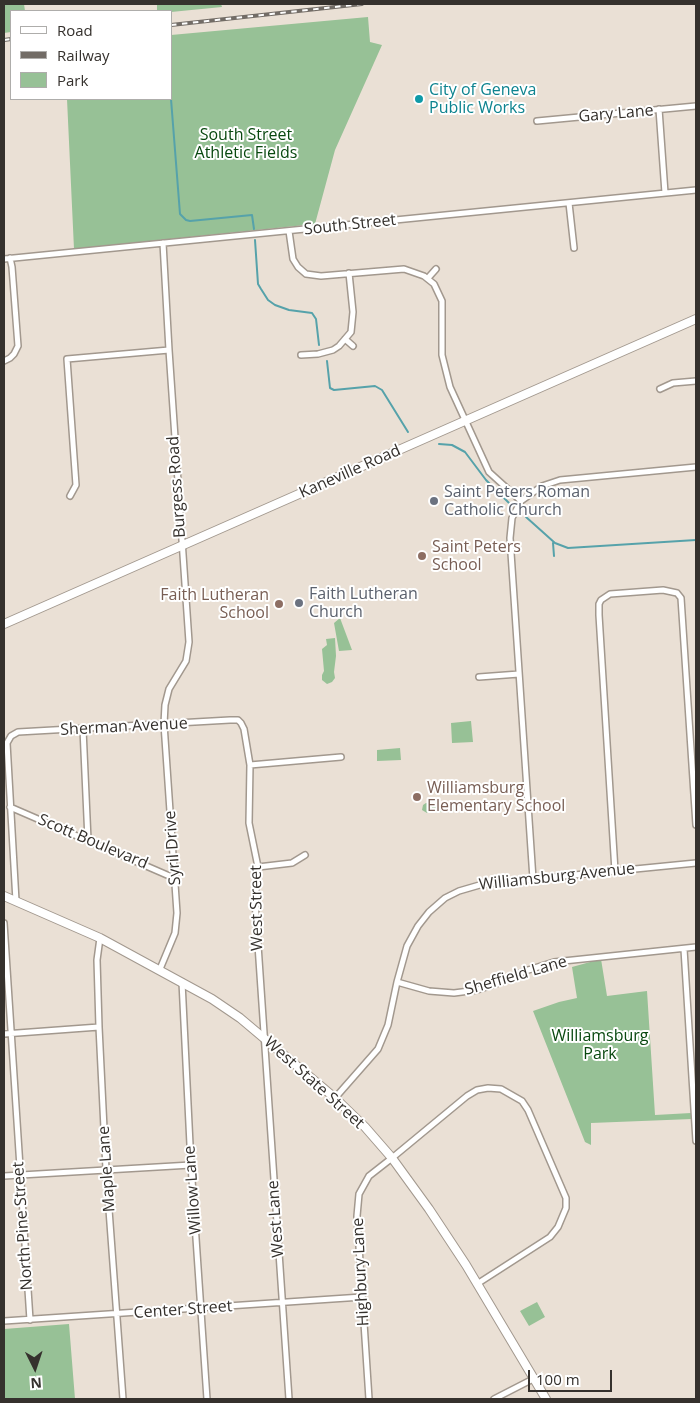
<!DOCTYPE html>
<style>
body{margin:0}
#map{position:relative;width:700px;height:1403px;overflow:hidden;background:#eae0d5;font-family:"Open Sans",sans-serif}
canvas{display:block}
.frame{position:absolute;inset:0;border:5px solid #35312d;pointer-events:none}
.legend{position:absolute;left:10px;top:10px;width:162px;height:90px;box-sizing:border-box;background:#fff;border:1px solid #aeadab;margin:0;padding:6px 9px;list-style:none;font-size:15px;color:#35312d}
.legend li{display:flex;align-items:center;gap:10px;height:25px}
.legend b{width:25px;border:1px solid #aeadab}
.north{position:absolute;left:10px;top:1343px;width:50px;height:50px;-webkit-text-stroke:4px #fff;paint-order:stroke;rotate:176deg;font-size:14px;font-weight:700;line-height:20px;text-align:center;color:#35312d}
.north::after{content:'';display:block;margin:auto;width:18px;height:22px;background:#35312d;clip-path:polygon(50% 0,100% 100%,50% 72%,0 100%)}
.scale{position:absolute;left:528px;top:1370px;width:84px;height:22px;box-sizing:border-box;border:2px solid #35312d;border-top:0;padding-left:6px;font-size:15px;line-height:18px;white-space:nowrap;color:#35312d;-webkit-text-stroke:4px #fff;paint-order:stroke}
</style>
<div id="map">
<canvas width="700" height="1403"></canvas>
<div class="frame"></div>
<ul class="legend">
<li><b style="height:6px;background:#fff"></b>Road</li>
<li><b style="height:6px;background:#726c66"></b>Railway</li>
<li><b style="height:14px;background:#97c196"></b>Park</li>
</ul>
<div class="north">N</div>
<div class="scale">100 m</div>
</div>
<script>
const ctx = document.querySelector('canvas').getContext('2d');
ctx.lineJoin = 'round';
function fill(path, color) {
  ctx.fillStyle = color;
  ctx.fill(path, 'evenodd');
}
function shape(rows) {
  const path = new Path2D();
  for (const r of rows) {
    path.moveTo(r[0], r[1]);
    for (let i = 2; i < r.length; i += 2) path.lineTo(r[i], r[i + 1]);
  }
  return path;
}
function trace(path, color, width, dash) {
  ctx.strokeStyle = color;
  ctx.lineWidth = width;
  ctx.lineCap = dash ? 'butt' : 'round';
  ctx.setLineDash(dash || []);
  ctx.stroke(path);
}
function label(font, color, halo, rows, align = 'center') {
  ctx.font = font + ' "Open Sans",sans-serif';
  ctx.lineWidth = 4;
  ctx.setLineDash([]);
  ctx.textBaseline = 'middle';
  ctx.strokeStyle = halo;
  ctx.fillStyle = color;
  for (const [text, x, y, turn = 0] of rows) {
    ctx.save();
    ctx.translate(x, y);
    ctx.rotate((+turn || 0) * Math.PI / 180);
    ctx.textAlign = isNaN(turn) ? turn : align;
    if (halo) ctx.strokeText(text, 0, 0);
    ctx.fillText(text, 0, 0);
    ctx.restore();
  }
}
fill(shape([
 [4,4,24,4,25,11,11,11,11,32,4,33],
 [157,4,221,4,222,7,171,12,157,11],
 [368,17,370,42,382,45,335,150,315,224,74,249,67,99,171,99,171,35],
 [340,618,352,650,339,651,334,623],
 [335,638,336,656,334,672,335,678,332,682,327,684,322,680,322,675,324,671,322,649,327,645,326,639],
 [471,721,473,742,452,743,451,723],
 [400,748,401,760,377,761,377,750],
 [456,802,460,806,456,811,427,813,422,810,423,805,426,803],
 [601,959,607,996,647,991,655,1115,691,1113,692,1119,591,1123,591,1145,585,1142,533,1011,559,1002,577,998,572,967],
 [537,1302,545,1317,529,1326,520,1311],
 [69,1324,75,1399,4,1399,4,1329]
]), '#97c196');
trace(shape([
 [171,99,180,214,186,220,190,221,252,215,254,229],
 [255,240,258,284,261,289,268,300,275,305,289,310,312,313,316,319,319,345],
 [327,361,330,388,334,390,375,386,382,390,408,432],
 [439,444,452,445,465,452,486,480,512,506],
 [526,517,555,543,568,548,696,540],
 [553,543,554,556]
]), '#56a2aa', 2);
const street = shape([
 [659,109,665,193],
 [537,121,696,106],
 [569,203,574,248],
 [289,231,293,259,298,267,306,274,321,276,404,269,424,276,434,284,442,301,442,355,450,387,489,472,521,501],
 [4,259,696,190],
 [428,278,436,269],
 [345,339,353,346],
 [301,355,318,354,333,350,339,346,351,332,353,312,349,273],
 [4,361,10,358,14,354,18,346,12,267,10,258],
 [660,389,673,383,696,381],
 [70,496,76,485,67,359,169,350],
 [479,677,519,674],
 [83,729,88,840],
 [250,765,341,757],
 [10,807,174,878],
 [258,867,292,863,305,855],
 [615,871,599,615,599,604,601,600,610,594,663,590,677,593,681,598,696,825],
 [533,879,510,538,512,518,521,501,542,486,560,480,696,467],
 [16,901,7,743,11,736,18,732,230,720,238,720,241,723,244,729,250,765,249,823,258,867,255,901,289,1399],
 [4,923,30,1320],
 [100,938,97,960,99,1027,106,1169,123,1399],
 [684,949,696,1141],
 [160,969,175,933,177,913,164,724,165,705,169,689,186,661,189,642,169,350,163,243],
 [182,982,191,1165,207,1399],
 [397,982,429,991,454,993,477,990,499,983,525,971,554,962,696,947],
 [4,1034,99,1027],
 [335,1098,378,1049,388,1025,397,982,407,946,418,926,429,912,445,898,459,891,483,884,696,863],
 [4,1176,191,1165],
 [4,1321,362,1297],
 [369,1399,357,1216,359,1194,369,1176,392,1158,467,1096,477,1090,488,1088,501,1089,522,1101,528,1110,566,1198,566,1208,558,1227,550,1237,477,1284],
 [494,1399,533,1379]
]);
const secondary = shape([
 [4,624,696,319]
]);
const primary = shape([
 [4,896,100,938,212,999,240,1018,335,1098,365,1127,392,1158,429,1209,466,1265,546,1399]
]);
trace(street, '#a2988e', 8);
trace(secondary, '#a2988e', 10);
trace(primary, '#a2988e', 10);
trace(street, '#fff', 5);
trace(secondary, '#fff', 8);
trace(primary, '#fff', 8);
const rail = shape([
 [171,25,362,4],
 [4,40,11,39]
]);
trace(rail, '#726c66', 4);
trace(rail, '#fff', 2, [5.5]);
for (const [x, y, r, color] of [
 [419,99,5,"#0f9aa8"],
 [434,501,5,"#6b7280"],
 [422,556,5,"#8d6e63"],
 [299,603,5,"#6b7280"],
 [279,604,5,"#8d6e63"],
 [417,797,5,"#8d6e63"]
]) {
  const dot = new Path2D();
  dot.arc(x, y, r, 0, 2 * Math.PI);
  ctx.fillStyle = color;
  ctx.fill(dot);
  trace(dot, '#fff', 2);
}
label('16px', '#0d838f', '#fff', [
 ["City of Geneva",429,90],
 ["Public Works",429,108]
], 'left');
label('16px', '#35312d', '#fff', [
 ["Gary Lane",616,114,-5],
 ["South Street",350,225,-6],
 ["Kaneville Road",350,472,-24],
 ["Burgess Road",177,487,-94],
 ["Sherman Avenue",124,727,-3],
 ["Scott Boulevard",93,842,23],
 ["Syril Drive",173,848,-94],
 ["Williamsburg Avenue",557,877,-6],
 ["West Street",257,908,-91],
 ["Sheffield Lane",516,976,-16],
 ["West State Street",314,1083,42],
 ["Maple Lane",107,1169,-94],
 ["Willow Lane",193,1190,-94],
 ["West Lane",276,1219,-94],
 ["North Pine Street",23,1226,-94],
 ["Highbury Lane",361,1272,-93],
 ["Center Street",183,1310,-4]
]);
label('16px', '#08480f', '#fff', [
 ["South Street",246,135],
 ["Athletic Fields",246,153],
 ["Williamsburg",600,1036],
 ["Park",600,1054]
]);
label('16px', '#5b616d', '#fff', [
 ["Saint Peters Roman",444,492],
 ["Catholic Church",444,510],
 ["Faith Lutheran",309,594],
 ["Church",309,612]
], 'left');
label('16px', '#785e54', '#fff', [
 ["Saint Peters",432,547],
 ["School",432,565],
 ["Faith Lutheran",269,595,"right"],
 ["School",269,613,"right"],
 ["Williamsburg",427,788],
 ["Elementary School",427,806]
], 'left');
</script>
